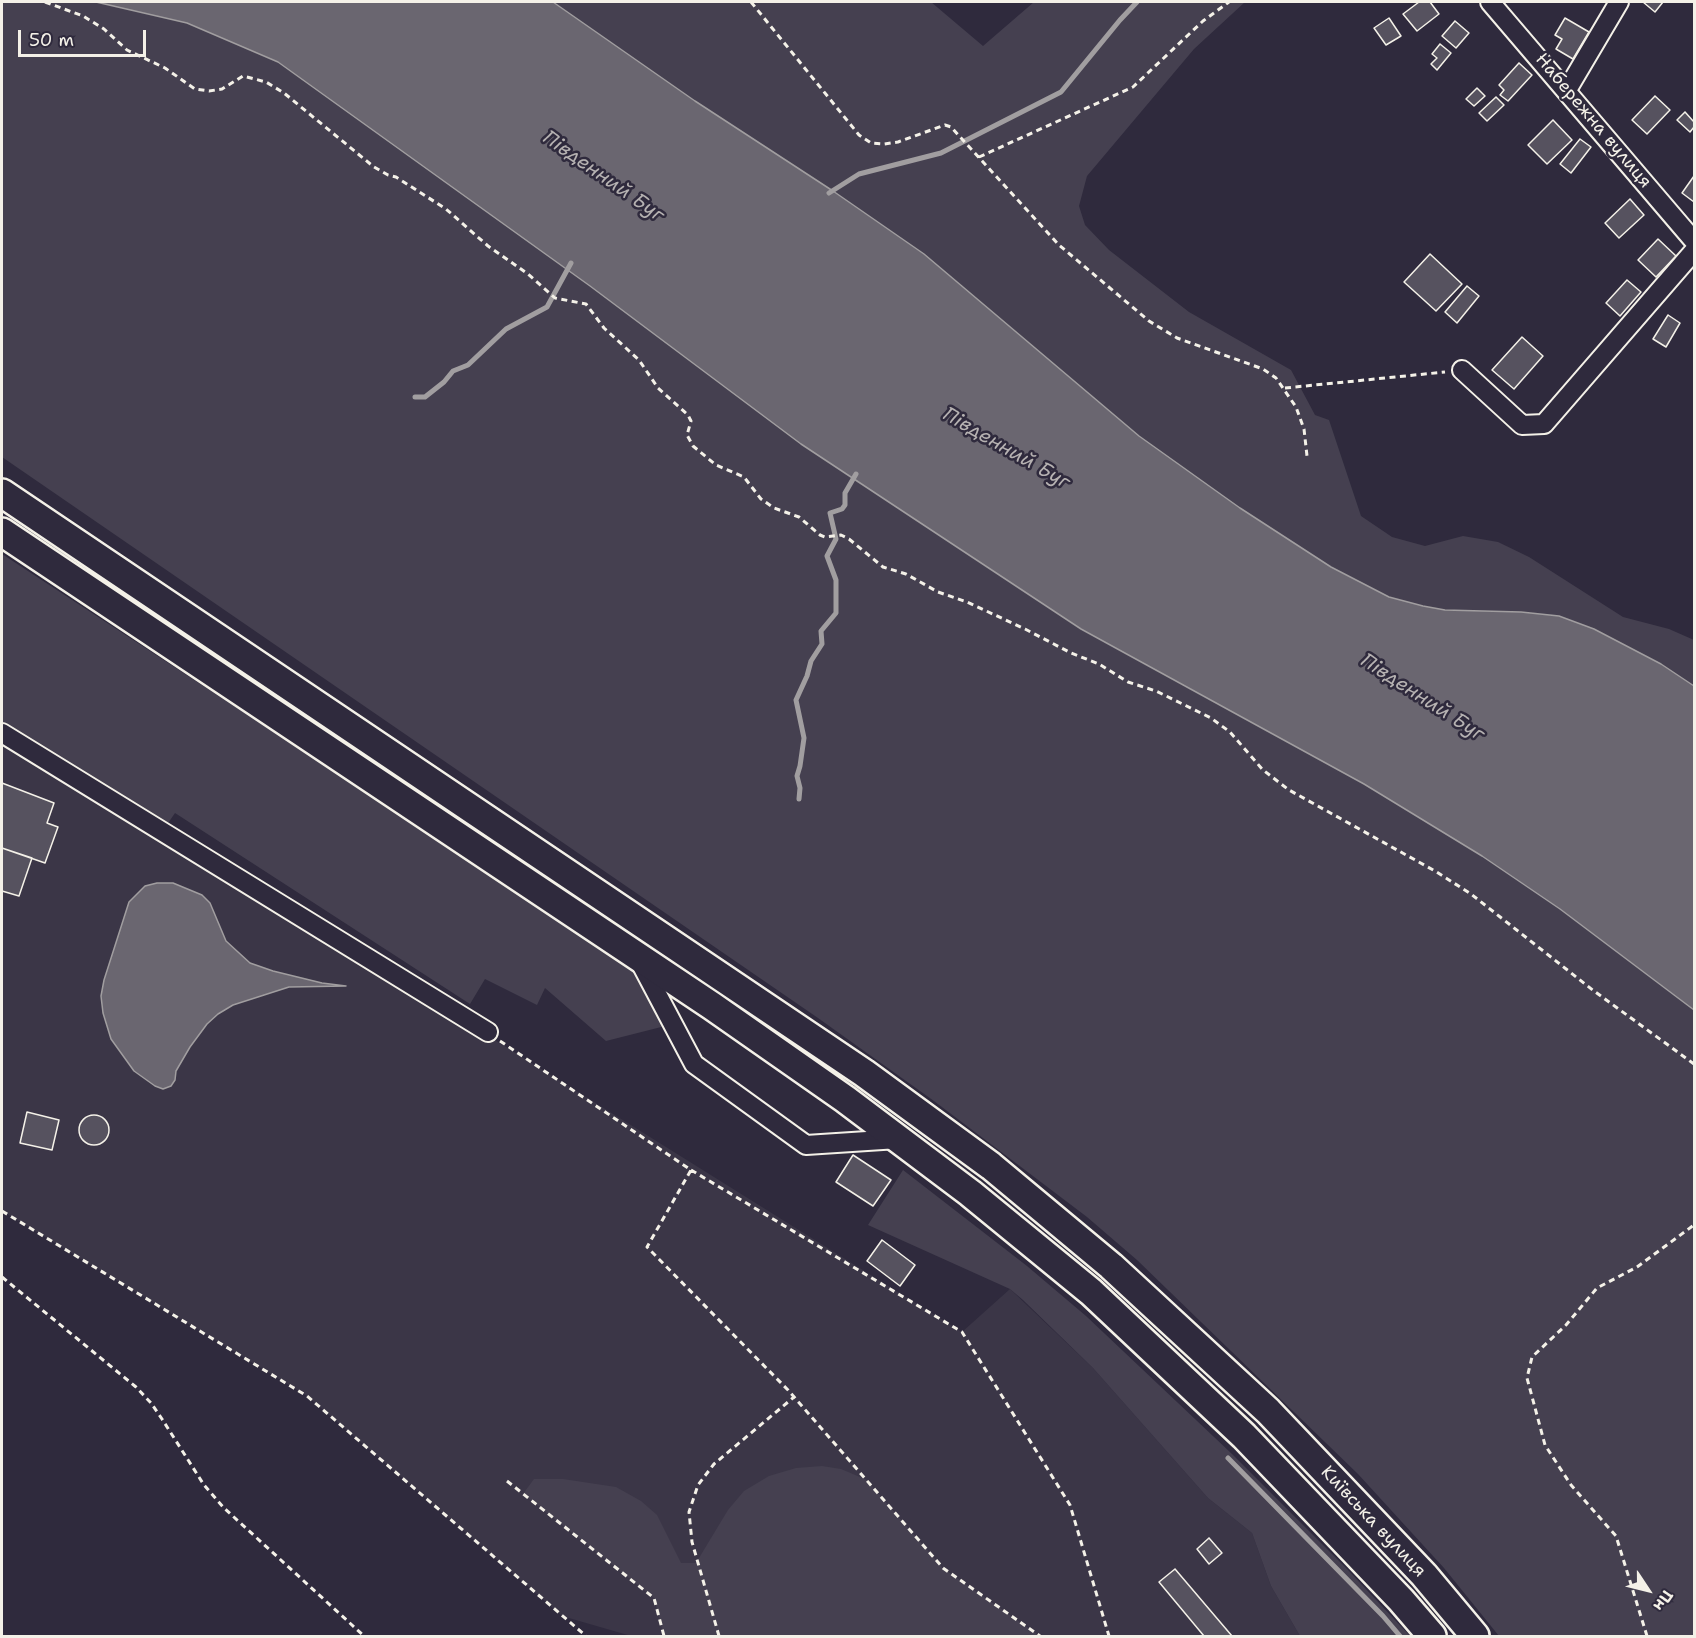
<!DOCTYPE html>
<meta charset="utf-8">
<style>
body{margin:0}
#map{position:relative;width:1696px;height:1638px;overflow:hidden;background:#2f2a3d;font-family:"Shantell Sans",sans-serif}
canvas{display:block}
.frame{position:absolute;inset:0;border:3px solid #f4f1e8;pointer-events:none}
.north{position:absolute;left:1618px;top:1560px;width:60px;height:60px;-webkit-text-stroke:4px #2f2a3d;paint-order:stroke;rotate:125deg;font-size:16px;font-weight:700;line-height:24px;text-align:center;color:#f4f1e8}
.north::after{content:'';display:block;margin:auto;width:21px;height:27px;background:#f4f1e8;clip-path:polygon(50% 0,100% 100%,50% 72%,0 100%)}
.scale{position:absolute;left:18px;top:30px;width:128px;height:27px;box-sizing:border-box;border:3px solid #f4f1e8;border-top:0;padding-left:8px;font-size:18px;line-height:21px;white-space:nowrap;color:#f4f1e8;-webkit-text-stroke:4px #2f2a3d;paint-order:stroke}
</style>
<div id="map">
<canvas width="1696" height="1638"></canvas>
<div class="frame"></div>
<div class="north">Пн</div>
<div class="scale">50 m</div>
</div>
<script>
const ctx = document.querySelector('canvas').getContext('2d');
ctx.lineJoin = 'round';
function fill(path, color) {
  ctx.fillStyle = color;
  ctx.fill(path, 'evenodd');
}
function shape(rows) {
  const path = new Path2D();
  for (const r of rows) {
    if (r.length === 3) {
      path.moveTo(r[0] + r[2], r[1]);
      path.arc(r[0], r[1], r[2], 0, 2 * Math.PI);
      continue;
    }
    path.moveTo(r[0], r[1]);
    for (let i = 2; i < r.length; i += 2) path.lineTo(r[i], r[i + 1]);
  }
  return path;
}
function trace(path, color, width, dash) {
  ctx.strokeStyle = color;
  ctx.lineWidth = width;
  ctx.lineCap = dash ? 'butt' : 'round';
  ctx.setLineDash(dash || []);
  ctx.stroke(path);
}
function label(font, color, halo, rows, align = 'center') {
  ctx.font = font + ' "Shantell Sans",sans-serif';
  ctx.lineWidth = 5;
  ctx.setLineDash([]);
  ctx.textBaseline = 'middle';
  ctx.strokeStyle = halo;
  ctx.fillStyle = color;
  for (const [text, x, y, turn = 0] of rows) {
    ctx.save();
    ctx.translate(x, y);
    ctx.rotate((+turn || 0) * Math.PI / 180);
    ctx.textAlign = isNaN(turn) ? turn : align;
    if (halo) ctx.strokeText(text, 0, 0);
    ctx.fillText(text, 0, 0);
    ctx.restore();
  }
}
fill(shape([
 [2,734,162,832,962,1332,1010,1289,1093,1368,1208,1498,1252,1533,1271,1586,1300,1636,1040,1636,943,1568,867,1480,767,1636,631,1636,562,1616,307,1396,2,1211]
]), '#3b3647');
fill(shape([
 [2,2,95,2,187,23,278,62,482,207,822,458,1080,629,1364,784,1482,856,1560,909,1694,1010,1694,1636,1499,1636,1444,1568,1358,1474,1137,1260,1087,1217,934,1101,818,1018,2,457],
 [553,2,931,2,983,46,1034,2,1245,2,1194,49,1087,176,1079,206,1085,225,1109,250,1189,312,1291,370,1315,415,1329,420,1361,516,1392,537,1425,546,1463,536,1498,542,1529,557,1623,617,1669,629,1694,640,1694,686,1661,664,1594,629,1559,616,1521,612,1445,610,1423,606,1389,597,1331,567,1240,508,1139,436,924,254,833,191,695,101],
 [2,554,649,978,673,1024,606,1041,545,988,537,1005,485,979,470,1004,175,813,162,832,2,733],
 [903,1170,1027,1266,1086,1316,1232,1454,1348,1570,1410,1636,1300,1636,1271,1586,1252,1533,1208,1498,1093,1368,1023,1300,1010,1289,868,1225],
 [822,1466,841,1469,867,1480,943,1568,1040,1636,664,1636,654,1598,523,1494,534,1479,563,1479,616,1487,641,1501,657,1515,681,1563,696,1563,728,1510,744,1491,769,1476,796,1468]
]), '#454050');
const water = shape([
 [96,2,553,2,695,101,833,191,924,254,1139,436,1240,508,1331,567,1389,597,1423,606,1445,610,1521,612,1559,616,1594,629,1661,664,1694,686,1694,1010,1560,909,1482,856,1364,784,1081,629,801,444,590,286,278,62,187,23,96,2],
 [157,883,173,883,202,895,210,903,226,941,250,963,273,971,322,983,346,986,289,987,233,1005,218,1014,207,1024,190,1047,176,1071,175,1080,171,1086,163,1089,155,1086,134,1071,111,1039,103,1013,101,996,104,980,129,902,145,886,157,883]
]);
fill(water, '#6a6670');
trace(water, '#a19ea0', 1.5);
trace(shape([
 [829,193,859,174,941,153,1061,92,1120,20,1137,2],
 [415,397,425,397,444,382,453,371,468,365,506,329,547,307,571,263],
 [799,799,800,788,797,776,800,766,804,738,796,700,807,676,811,661,822,644,821,631,836,613,836,580,827,556,836,539,830,513,842,509,845,505,845,493,856,474],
 [1228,1458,1383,1616,1400,1636]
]), '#a19ea0', 5);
const building = shape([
 [1419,2,1430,2,1439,14,1417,31,1403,14,1419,2],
 [1643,2,1663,2,1655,12,1643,2],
 [1389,18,1401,36,1386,45,1374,28,1389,18],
 [1565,18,1589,32,1573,59,1556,49,1562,39,1555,35,1565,18],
 [1455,21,1469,33,1456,48,1442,36,1455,21],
 [1440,44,1451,53,1437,70,1431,64,1437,58,1432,54,1440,44],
 [1519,63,1532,75,1508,101,1500,95,1504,90,1499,85,1519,63],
 [1477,88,1485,96,1474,106,1466,99,1477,88],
 [1655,96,1670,110,1647,134,1632,120,1655,96],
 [1496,97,1504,105,1487,121,1479,113,1496,97],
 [1685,112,1694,122,1694,127,1690,132,1677,120,1685,112],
 [1553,120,1572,140,1547,164,1528,145,1553,120],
 [1580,139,1591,147,1571,173,1560,164,1580,139],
 [1694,176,1694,202,1682,193,1694,176],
 [1630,199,1644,215,1619,238,1605,223,1630,199],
 [1658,239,1676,256,1656,277,1638,260,1658,239],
 [1430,254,1462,284,1436,311,1404,282,1430,254],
 [1627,280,1641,292,1620,316,1606,303,1627,280],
 [1467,286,1479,296,1457,323,1445,312,1467,286],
 [1668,315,1680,323,1666,347,1653,339,1668,315],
 [1522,337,1543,356,1514,389,1492,370,1522,337],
 [2,783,54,803,47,823,58,827,45,863,2,848,2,783],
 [2,848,32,858,19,896,2,891,2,848],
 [27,1112,59,1120,52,1150,20,1143,27,1112],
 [94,1130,15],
 [853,1155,891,1180,873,1206,836,1182,853,1155],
 [882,1240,915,1265,900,1286,867,1261,882,1240],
 [1209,1538,1222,1553,1209,1564,1197,1549,1209,1538],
 [1175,1569,1232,1636,1204,1636,1159,1582,1175,1569]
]);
fill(building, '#56525f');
trace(building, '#f4f1e8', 1.5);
const minor = shape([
 [1490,2,1694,241],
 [1567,90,1619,2],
 [1462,370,1522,425,1544,424,1694,251],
 [2,733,488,1032],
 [639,960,694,1064,806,1145,898,1139]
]);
const highway = shape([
 [2,493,864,1073,991,1166,1111,1266,1268,1411,1424,1575,1475,1636],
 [2,532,712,1006,845,1099,970,1193,1091,1292,1244,1436,1401,1600,1432,1636]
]);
trace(minor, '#f4f1e8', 22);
trace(highway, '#f4f1e8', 32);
trace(shape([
 [45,2,83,16,104,29,127,50,165,68,195,89,209,91,222,89,243,76,266,82,284,93,374,167,388,175,396,177,446,209,488,246,528,274,555,298,586,304,604,328,639,360,658,388,688,415,691,421,687,435,693,446,716,465,744,477,761,499,774,508,799,517,820,535,825,537,841,535,849,539,883,567,906,574,938,592,967,602,1025,629,1071,653,1099,664,1128,682,1156,691,1211,718,1230,732,1263,770,1289,790,1435,871,1471,894,1594,991,1694,1064],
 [751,2,859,135,871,143,884,144,898,142,945,125,951,127,1059,245,1149,321,1177,338,1263,369,1276,378,1296,407,1304,429,1307,456],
 [979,157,1133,87,1203,21,1229,2],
 [1285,388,1445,372],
 [500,1041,691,1170,647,1247,788,1390,943,1568,1040,1636],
 [691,1170,962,1332,1070,1505,1109,1636],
 [2,1211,307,1396,586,1636],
 [2,1277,136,1387,151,1403,162,1419,204,1485,224,1508,364,1636],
 [507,1481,654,1598,664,1636],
 [719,1636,692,1542,689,1512,698,1485,714,1464,794,1397],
 [1647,1636,1616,1536,1571,1485,1545,1445,1527,1378,1532,1357,1566,1325,1597,1288,1637,1267,1694,1225]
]), '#f4f1e8', 3, [6, 4.5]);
trace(minor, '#2f2a3d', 18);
trace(highway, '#2f2a3d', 27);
label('18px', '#f4f1e8', '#2f2a3d', [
 ["Набережна вулиця",1593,121,50],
 ["Київська вулиця",1373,1522,47]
]);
label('italic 20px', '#b6b2b2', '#2f2a3d', [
 ["Південний Буг",603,177,35],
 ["Південний Буг",1006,449,30],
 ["Південний Буг",1422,698,33]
]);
</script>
